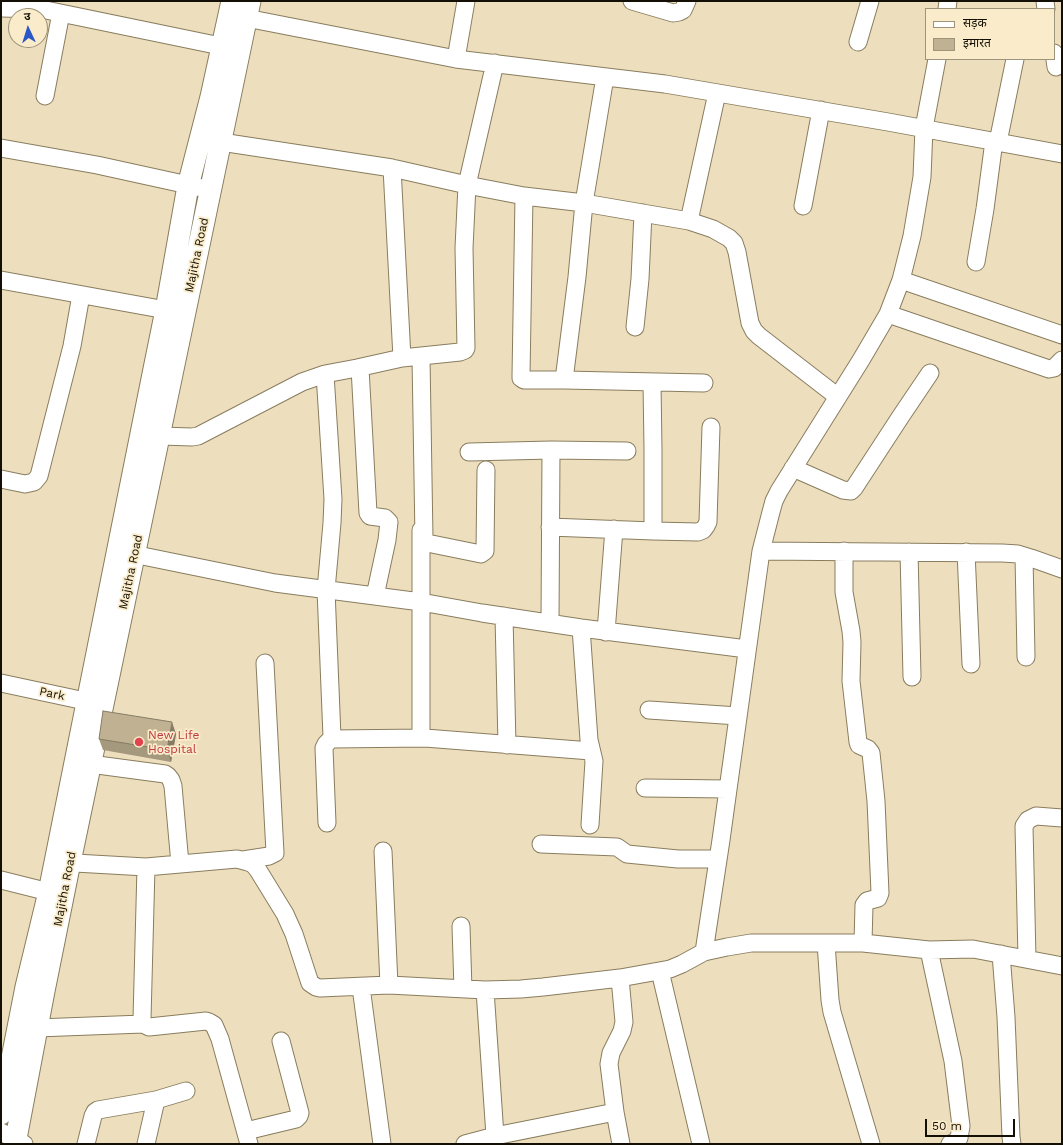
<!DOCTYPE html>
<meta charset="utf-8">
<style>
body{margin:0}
#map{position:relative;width:1063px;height:1145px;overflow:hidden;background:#eddfbe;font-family:"Work Sans","Noto Sans Devanagari",sans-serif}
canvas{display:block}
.frame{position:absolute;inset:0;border:2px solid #130f04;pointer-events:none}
.legend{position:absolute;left:925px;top:8px;width:130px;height:52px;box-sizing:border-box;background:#faecca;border:1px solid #9e947b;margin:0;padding:5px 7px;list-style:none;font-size:12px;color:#130f04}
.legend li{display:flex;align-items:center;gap:8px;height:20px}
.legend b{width:20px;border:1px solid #9e947b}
.north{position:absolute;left:8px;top:8px;width:40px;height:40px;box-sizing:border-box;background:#faecca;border:1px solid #9e947b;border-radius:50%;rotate:356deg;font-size:11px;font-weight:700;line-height:16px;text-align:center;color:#130f04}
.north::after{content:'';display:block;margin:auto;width:14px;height:18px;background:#2c57c6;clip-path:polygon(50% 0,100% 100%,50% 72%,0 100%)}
.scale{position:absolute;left:925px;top:1119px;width:90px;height:18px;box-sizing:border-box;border:2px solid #130f04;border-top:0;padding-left:5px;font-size:12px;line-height:14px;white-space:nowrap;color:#130f04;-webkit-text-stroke:3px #faecca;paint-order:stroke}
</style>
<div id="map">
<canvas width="1063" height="1145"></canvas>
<div class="frame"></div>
<ul class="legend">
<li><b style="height:5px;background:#fff"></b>सड़क</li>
<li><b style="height:11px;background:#bfb191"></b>इमारत</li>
</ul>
<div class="north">उ</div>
<div class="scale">50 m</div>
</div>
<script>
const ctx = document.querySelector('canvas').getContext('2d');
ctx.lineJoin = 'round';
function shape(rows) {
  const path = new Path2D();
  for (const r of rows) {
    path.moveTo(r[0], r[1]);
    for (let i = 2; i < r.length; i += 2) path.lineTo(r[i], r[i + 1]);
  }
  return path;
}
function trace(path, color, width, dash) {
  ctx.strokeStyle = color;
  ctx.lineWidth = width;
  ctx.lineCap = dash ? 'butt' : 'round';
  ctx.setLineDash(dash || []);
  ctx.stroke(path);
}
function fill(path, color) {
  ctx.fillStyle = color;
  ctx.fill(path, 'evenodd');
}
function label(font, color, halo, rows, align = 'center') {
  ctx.font = font + ' "Work Sans",sans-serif';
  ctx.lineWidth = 3.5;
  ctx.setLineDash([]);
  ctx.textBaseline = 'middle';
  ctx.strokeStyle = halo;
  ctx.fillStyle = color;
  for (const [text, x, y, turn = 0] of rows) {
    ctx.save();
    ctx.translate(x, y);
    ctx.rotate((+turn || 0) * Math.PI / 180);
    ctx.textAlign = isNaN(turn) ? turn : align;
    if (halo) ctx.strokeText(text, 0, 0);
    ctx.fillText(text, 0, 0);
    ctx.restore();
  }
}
const minor = shape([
 [632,1,673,13,679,12,683,10,687,1],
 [1045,1,1046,9],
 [1,8,41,9,235,49],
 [947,9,948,1],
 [246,18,456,59,665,84,888,122,1062,154],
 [858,42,870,1],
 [1054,53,1056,67],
 [456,59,466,1],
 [605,77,584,203,577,277,564,380,704,383],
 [45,96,61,13],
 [221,142,392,168,467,185,524,196,584,203,689,221,717,93],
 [998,142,1015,59],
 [1,148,97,165,211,190],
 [392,168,402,358],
 [524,196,521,376,521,378,524,380,564,380],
 [803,206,821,110],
 [689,221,713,229,729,238,734,243,737,252,750,323,754,331,759,336,838,397],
 [976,262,985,209,994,141],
 [1,280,166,310],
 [901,280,1062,335],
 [888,314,1049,369,1054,368,1062,360],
 [635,327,640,279,643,213],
 [421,357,424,539,425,542,427,543,481,554,485,551,486,470],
 [360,368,368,513,370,516,385,518,389,522,387,540,375,596],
 [325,374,357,368,402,358,460,352,465,350,466,348,464,248,467,185,495,63],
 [652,382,653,450,653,531],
 [160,436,192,437,198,436,302,382,325,374,333,499,332,523,326,590,332,737,331,739,326,744,324,748,327,823],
 [551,450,627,451],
 [469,452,551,450,550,623],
 [793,468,843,490,851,491,854,488,901,416,930,373],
 [1,479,25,484,34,482,39,476,72,346,81,295],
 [550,527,653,531,698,532,703,530,706,526,708,522,711,427],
 [761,551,1002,553,1018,554,1031,558,1062,569],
 [844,551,844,592,851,631,852,642,851,681,858,742,859,745,868,749,871,753,876,801,880,893,878,898,867,901,864,905,863,943],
 [123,552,275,583,421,602,482,613,581,628,747,649],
 [909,552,912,677],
 [966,552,971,664],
 [1024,556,1026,657],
 [504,616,507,745],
 [581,628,589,740,594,761,590,825],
 [606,632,614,529],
 [1,683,99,704],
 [649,710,738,716],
 [421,738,421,530],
 [331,739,425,738,591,751],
 [90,764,165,774,168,776,171,780,173,786,180,864],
 [645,788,728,789],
 [541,844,617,847,627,854,678,859,718,859],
 [383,851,389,985],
 [243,860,269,856,275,853,265,663],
 [57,862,146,867,237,859,248,862,253,864,258,870,285,914,294,934,310,983,316,987,320,988,389,985,485,990,521,989,543,987,620,978,670,969,682,964,704,952,727,947,751,943,863,943,929,950,973,949,1062,966],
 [146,867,142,1019,143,1024,149,1027,206,1021,209,1022,214,1025,220,1039,249,1144],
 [1,880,49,892],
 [461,926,463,989],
 [826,943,830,1000,832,1012,871,1144],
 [929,950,953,1061,961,1126,959,1138,955,1142,950,1144],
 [704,952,721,840,761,551,771,512,774,501,779,491,861,360,888,314,901,280,912,236,922,177,924,128,937,59],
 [1001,954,1006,1017,1011,1137,1012,1144],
 [1027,959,1024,826,1028,820,1036,816,1062,818],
 [660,971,701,1144],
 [620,978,624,1022,622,1031,611,1053,609,1064,615,1112,621,1144],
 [361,987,382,1144],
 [485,990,495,1136],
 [37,1028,143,1024],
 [246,1131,296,1119,299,1116,300,1113,281,1041],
 [1,1132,24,1144],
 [86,1144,93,1116,95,1112,98,1110,156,1100,186,1091],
 [146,1144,156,1100],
 [465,1144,495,1136,615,1112]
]);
const major = shape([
 [1,1114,26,987,49,892,154,369,166,310,188,186,211,97,232,1],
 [15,1144,44,991,70,862,250,1]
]);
trace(minor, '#897d5e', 19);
trace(major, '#897d5e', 23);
trace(minor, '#fff', 17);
trace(major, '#fff', 21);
fill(shape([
 [176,734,171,762,103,750,99,739]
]), '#a4987d');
fill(shape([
 [172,722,176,734,171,762,167,750]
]), '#867c66');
const building = shape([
 [103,711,172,722,167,750,99,739,103,711]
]);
fill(building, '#bfb191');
trace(building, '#867c66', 1);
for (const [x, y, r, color] of [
 [139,742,5,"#e0444e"]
]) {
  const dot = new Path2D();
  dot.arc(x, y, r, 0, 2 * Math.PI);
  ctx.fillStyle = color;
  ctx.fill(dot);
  trace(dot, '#faecca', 1.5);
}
label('12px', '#130f04', '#faecca', [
 ["Majitha Road",197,255,-78],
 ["Majitha Road",131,572,-78],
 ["Park",52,694,12],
 ["Majitha Road",65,889,-79]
]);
label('12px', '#be3a42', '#faecca', [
 ["New Life",148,735],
 ["Hospital",148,749]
], 'left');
</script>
